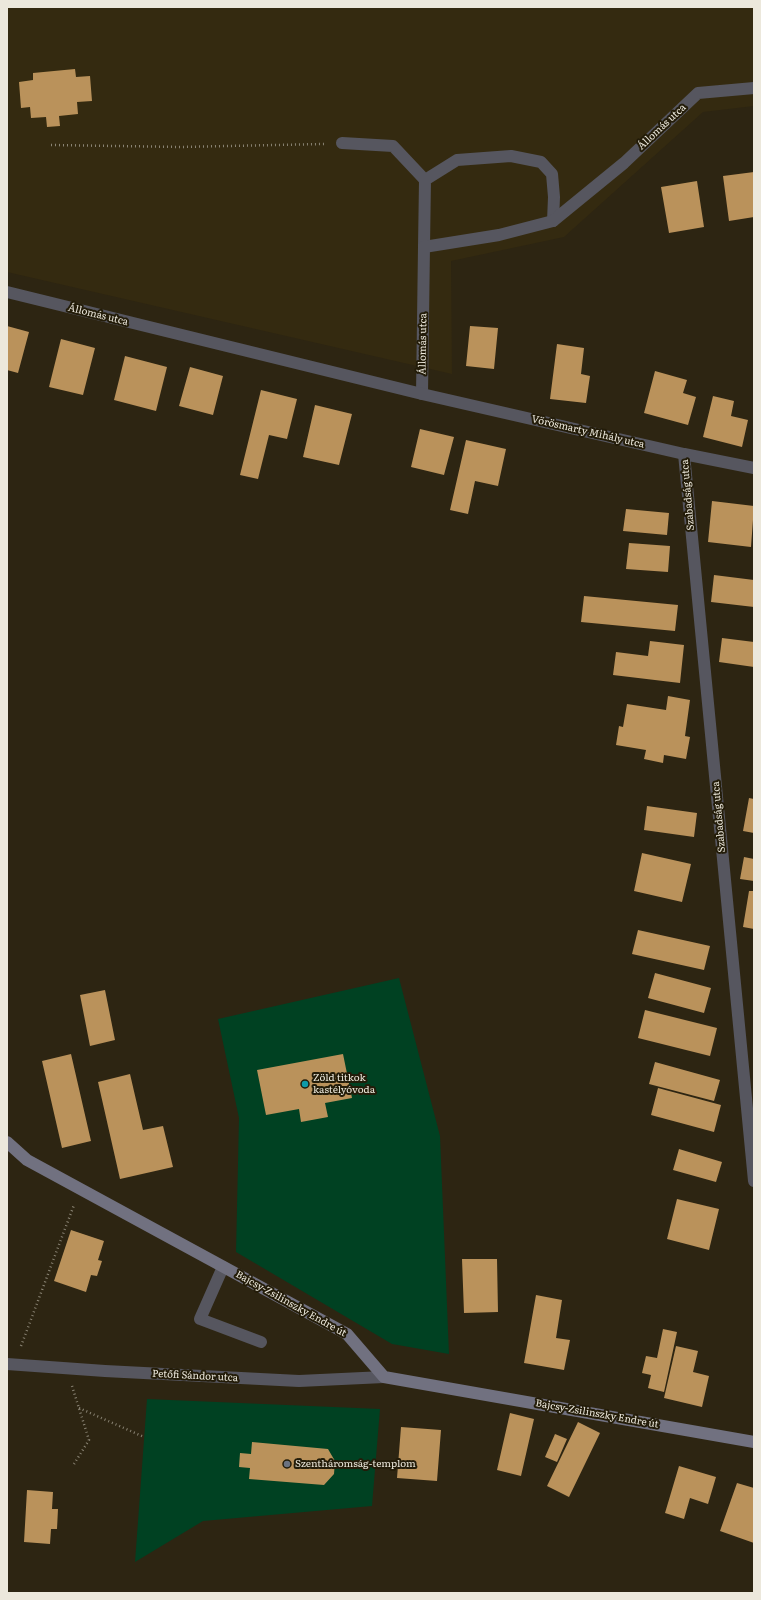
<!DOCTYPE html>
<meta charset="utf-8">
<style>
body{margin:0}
#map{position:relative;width:761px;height:1600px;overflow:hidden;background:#2d2512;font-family:Literata,serif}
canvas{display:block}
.frame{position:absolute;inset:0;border:8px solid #ece8dc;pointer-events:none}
</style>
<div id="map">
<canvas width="761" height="1600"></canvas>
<div class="frame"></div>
</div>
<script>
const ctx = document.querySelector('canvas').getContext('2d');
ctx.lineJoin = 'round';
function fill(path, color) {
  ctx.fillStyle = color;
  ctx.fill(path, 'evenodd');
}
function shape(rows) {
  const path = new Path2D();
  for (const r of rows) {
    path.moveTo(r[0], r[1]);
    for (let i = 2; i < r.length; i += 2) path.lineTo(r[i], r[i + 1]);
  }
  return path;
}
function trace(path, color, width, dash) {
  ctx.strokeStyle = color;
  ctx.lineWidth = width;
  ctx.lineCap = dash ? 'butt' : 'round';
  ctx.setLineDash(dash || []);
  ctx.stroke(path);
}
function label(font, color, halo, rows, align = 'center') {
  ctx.font = font + ' Literata,serif';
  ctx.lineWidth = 4;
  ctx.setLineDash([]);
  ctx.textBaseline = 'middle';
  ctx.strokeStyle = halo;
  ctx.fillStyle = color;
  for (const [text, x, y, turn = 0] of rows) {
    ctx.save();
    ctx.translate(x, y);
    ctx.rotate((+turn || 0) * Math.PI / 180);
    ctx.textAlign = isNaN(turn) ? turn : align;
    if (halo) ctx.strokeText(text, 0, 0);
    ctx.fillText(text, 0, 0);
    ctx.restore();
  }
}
fill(shape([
 [7,7,754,7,754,106,703,112,564,237,451,261,452,374,7,272]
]), '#342a10');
fill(shape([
 [399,978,440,1136,449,1354,392,1344,236,1252,239,1118,218,1019],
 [147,1399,380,1409,372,1506,203,1521,135,1562]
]), '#004122');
fill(shape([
 [75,69,76,77,90,76,92,101,77,102,78,114,59,116,60,126,47,127,46,117,31,118,30,107,21,108,19,82,33,80,33,73],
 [754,172,754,217,729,221,723,176],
 [697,181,704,227,669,233,661,187],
 [7,326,29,332,18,373,7,370],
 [470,326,498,328,494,369,466,366],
 [61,339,95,348,83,395,49,387],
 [557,344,584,348,581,374,590,376,586,403,550,399],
 [125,356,167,367,156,411,114,400],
 [190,367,223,376,213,415,179,406],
 [655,371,687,380,683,393,696,397,688,425,644,413],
 [261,390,297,399,287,439,269,435,258,479,240,475],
 [713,396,734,401,731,416,748,420,742,447,703,437],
 [315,405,352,414,339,465,303,457],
 [420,429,454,437,444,475,411,467],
 [466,440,506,449,498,486,475,481,468,514,450,510],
 [712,501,754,506,751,547,708,542],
 [626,509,669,513,667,535,623,531],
 [629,543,670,546,668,572,626,569],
 [714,575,754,580,754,607,711,602],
 [584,596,678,605,675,631,581,622],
 [722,638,754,642,754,667,719,662],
 [650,641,684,645,680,683,613,675,616,652,648,656],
 [668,696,690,700,685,736,690,737,686,759,664,755,663,763,644,759,646,750,616,745,619,726,623,727,627,704,666,710],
 [749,798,754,799,754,833,743,831],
 [647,806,697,813,694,837,644,830],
 [642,853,691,864,682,902,634,891],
 [744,857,754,859,754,881,740,879],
 [749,891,754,891,754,929,743,927],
 [638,930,710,946,704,970,632,954],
 [655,973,711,988,704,1013,648,998],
 [105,990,115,1040,90,1046,80,995],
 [645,1010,717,1028,710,1056,638,1038],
 [71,1054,91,1141,62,1148,42,1061],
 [343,1054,352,1098,325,1103,328,1117,301,1122,299,1109,266,1115,257,1070],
 [655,1062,720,1080,714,1101,649,1084],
 [130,1074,143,1130,163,1126,173,1167,120,1179,98,1082],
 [658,1088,721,1105,714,1132,651,1115],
 [679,1149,722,1162,716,1182,673,1170],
 [677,1199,719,1209,709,1250,667,1239],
 [71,1230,104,1241,98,1260,102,1261,97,1276,91,1275,86,1292,54,1281],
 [462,1259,497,1259,498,1312,464,1313],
 [536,1295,562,1300,556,1338,570,1340,564,1370,524,1363],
 [663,1329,677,1332,664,1392,648,1388,651,1375,642,1373,646,1356,657,1358],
 [676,1346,698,1351,693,1372,709,1376,702,1407,664,1398],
 [510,1413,534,1419,521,1476,497,1470],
 [578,1422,600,1433,569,1497,547,1486],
 [401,1427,441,1430,437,1481,397,1478],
 [555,1434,567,1439,557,1462,545,1457],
 [252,1442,328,1449,335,1461,334,1474,324,1485,249,1479,250,1468,239,1467,240,1453,251,1454],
 [679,1466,716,1477,708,1504,690,1498,684,1519,665,1513],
 [737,1483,754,1488,754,1543,720,1531],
 [27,1490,53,1492,52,1509,58,1509,57,1529,51,1529,50,1544,24,1542]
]), '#ba925b');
trace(shape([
 [51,145,181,147,324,144],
 [21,1346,74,1205],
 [72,1386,89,1440,74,1464],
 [79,1408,144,1437]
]), '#8a8474', 2.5, [1, 3]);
trace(shape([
 [342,143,393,146,425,180],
 [424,247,425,180,457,160,511,156,541,162,552,174,554,197,553,221],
 [223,1267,200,1319,261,1342]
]), '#56565f', 12);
trace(shape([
 [422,394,424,247,499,235,553,221,624,163,698,93,754,88],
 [754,468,684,454,754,1181],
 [7,1364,105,1371,299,1381,384,1377]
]), '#56565f', 12);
trace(shape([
 [7,292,422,394,684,454]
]), '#56565f', 12);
trace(shape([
 [7,1142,27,1160,347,1334,384,1377,754,1442]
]), '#717180', 12);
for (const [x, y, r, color] of [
 [305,1084,4,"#0f9aa8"],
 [287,1464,4,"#6b7280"]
]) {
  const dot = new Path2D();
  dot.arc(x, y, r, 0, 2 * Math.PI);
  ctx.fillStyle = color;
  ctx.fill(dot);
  trace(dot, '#231c09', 1.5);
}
label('10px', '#ece8dc', '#231c09', [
 ["Állomás utca",662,127,-43],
 ["Állomás utca",98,315,14],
 ["Állomás utca",423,344,-89],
 ["Vörösmarty Mihály utca",588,432,13],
 ["Szabadság utca",688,495,-95],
 ["Szabadság utca",719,817,-95],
 ["Bajcsy-Zsilinszky Endre út",291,1304,29],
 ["Petőfi Sándor utca",195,1376,3],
 ["Bajcsy-Zsilinszky Endre út",597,1414,10]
]);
label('10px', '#ece8dc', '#231c09', [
 ["Zöld titkok",313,1078],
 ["kastélyóvoda",313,1090],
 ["Szentháromság-templom",295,1464]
], 'left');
</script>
